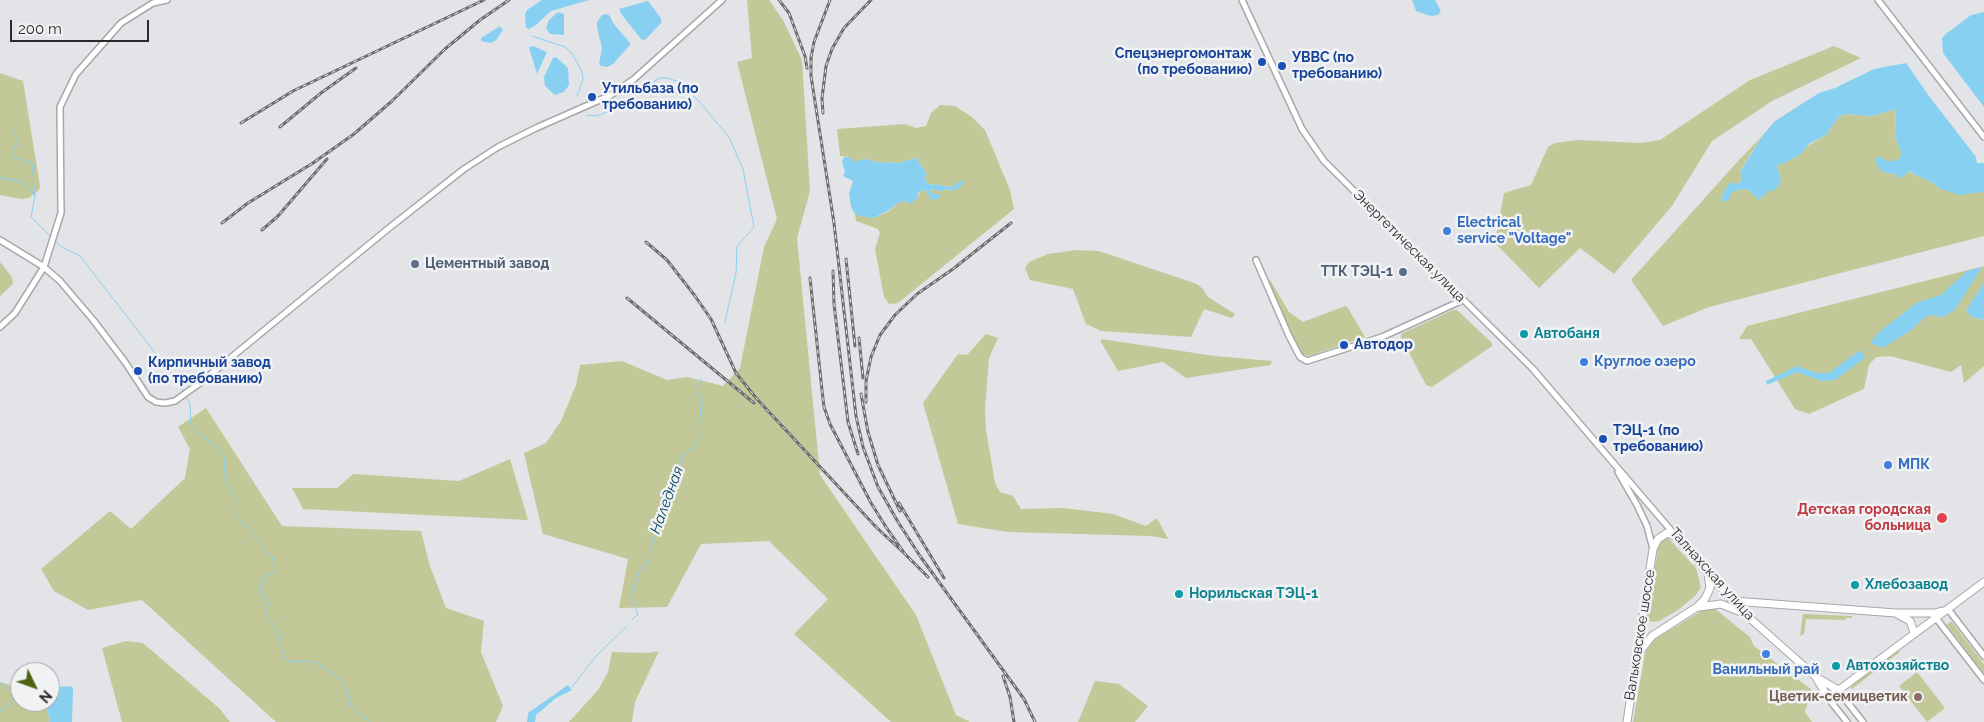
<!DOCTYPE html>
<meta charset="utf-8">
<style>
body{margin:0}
#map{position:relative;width:1984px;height:722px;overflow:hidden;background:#e3e4e7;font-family:Raleway,sans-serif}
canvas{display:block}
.north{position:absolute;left:10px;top:662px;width:50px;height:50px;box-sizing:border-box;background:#f0f2f4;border:1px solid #a0a2a3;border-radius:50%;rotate:132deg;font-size:14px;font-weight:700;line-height:20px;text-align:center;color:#292a2a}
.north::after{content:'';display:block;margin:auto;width:18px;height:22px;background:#4f6411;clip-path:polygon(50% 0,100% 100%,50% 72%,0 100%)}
.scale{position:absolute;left:10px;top:20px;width:139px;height:22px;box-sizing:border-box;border:2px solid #292a2a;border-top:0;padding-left:6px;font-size:15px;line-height:18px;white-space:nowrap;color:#292a2a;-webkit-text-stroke:4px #f0f2f4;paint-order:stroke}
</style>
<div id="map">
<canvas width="1984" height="722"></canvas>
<div class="north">N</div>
<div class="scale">200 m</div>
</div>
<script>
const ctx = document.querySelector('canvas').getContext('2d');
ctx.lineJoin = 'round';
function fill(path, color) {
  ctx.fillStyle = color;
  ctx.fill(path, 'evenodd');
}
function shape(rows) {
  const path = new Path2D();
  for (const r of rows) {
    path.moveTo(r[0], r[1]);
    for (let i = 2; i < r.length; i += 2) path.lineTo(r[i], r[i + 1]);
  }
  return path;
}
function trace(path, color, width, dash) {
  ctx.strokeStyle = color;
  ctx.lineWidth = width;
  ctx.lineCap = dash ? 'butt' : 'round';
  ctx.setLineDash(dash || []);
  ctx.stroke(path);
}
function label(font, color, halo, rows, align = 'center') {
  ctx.font = font + ' Raleway,sans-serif';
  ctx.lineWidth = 5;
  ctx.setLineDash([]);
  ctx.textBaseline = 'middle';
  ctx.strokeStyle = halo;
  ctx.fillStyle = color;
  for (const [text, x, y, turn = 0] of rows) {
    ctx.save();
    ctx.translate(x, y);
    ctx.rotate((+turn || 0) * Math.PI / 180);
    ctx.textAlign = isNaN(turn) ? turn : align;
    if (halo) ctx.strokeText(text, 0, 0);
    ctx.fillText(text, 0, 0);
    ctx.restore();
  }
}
fill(shape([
 [747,0,769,0,783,20,802,60,810,191,797,238,820,475,916,615,956,715,970,722,891,722,794,634,828,599,769,541,701,544,667,607,619,608,628,559,543,534,524,453,546,443,561,421,576,385,580,365,622,361,667,380,687,377,723,386,740,368,764,247,777,219,737,62,752,58],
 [1834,46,1861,58,1772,101,1712,141,1672,206,1614,274,1580,248,1539,288,1495,243,1504,193,1531,185,1548,147,1555,143,1578,140,1640,143,1660,140,1750,80],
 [0,73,23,81,40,186,39,190,29,198,21,199,0,195],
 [940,105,955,106,972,117,985,130,1010,190,1014,209,898,303,889,304,884,297,875,249,880,233,878,229,856,221,855,214,873,218,888,212,898,203,916,199,921,190,923,189,930,196,940,195,933,194,929,191,933,189,941,191,948,189,953,191,960,183,952,187,929,184,924,178,925,171,916,158,899,163,878,162,864,159,855,162,849,157,840,156,837,129,905,124,916,128,926,126,931,113],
 [1896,109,1895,136,1902,155,1896,161,1887,161,1896,172,1907,171,1931,182,1941,189,1981,192,1984,194,1984,236,1709,307,1663,326,1631,280,1739,160,1763,135,1740,171,1742,179,1732,192,1743,189,1769,191,1781,182,1777,165,1787,162,1800,154,1809,145,1826,135,1839,116,1847,114,1872,116],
 [1077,250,1099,251,1197,284,1203,289,1208,297,1235,314,1232,318,1204,309,1191,337,1101,331,1086,324,1073,289,1030,280,1025,268,1029,262,1048,254],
 [0,262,12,277,13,284,0,296],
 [1984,266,1984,283,1966,310,1972,317,1984,320,1984,366,1964,383,1961,365,1951,372,1890,356,1876,357,1869,365,1864,389,1809,414,1795,409,1751,339,1739,339,1747,326],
 [1266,280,1270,280,1289,312,1303,322,1345,306,1348,308,1365,337,1309,356,1303,354,1298,350],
 [1453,310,1457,310,1492,343,1492,346,1432,387,1426,385,1401,337,1401,334],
 [986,334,998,338,989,358,985,409,986,430,995,483,1000,492,1013,496,1021,509,1063,508,1113,514,1146,526,1157,518,1168,539,1151,536,1008,532,958,524,923,403,958,354,967,355],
 [1101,339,1215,356,1272,361,1270,365,1186,378,1163,362,1118,371,1101,342],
 [206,408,282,526,421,531,430,566,446,608,484,621,481,652,503,706,496,722,276,722,142,600,88,610,54,591,41,569,110,511,131,529,185,478,190,449,178,427],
 [510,459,528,520,303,509,292,488,337,488,353,474,459,481],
 [1664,538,1668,538,1696,568,1701,587,1696,595,1678,610,1659,621,1653,622,1648,621,1646,616,1659,545],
 [1714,608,1750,637,1754,646,1812,690,1805,712,1812,722,1633,722,1645,653,1647,650,1654,640,1701,611],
 [1803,614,1852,616,1852,618,1846,618,1845,620,1806,619,1804,634,1800,636],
 [1951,621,1984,664,1984,674,1947,625],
 [126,641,143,643,220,709,230,722,122,722,102,648],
 [1897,649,1900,652,1852,689,1851,687,1853,683],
 [659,651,635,702,632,722,569,722,598,690,608,672,612,652,648,653],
 [1917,672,1945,708,1927,722,1899,686],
 [1095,681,1119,684,1148,706,1135,722,1078,722],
 [0,682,20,688,20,702,46,702,50,722,0,722]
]), '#c3c899');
fill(shape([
 [542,0,589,0,551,11,536,25,529,29,526,28,525,14,527,10],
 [1412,0,1435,0,1441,11,1438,15,1431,16,1416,11],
 [648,1,660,17,662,22,645,40,641,39,622,15,619,9],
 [558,12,564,14,564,35,550,34,546,28,549,20],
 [1984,12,1984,107,1943,53,1942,38,1947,33,1971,15],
 [607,14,610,16,613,23,630,43,630,45,613,64,607,67,601,66,599,64,602,48,597,28,597,22,602,15],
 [500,26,503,30,496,40,491,43,481,41,481,38],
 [533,46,547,52,537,74,530,51,529,47],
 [556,57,568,68,569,85,564,92,555,95,545,86,544,77,553,58],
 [1906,63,1929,96,1976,157,1977,163,1984,163,1984,194,1981,192,1959,195,1941,189,1931,182,1908,171,1905,175,1897,179,1896,173,1888,174,1879,169,1875,160,1879,156,1887,161,1896,161,1902,155,1895,136,1896,109,1872,116,1847,114,1839,116,1826,135,1809,144,1801,154,1787,162,1777,165,1781,182,1775,190,1769,191,1758,200,1749,190,1743,189,1732,192,1729,199,1721,203,1723,193,1730,182,1738,184,1742,179,1740,172,1743,167,1763,135,1775,121,1819,93,1835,88,1874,69],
 [844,157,849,157,855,162,864,159,878,162,899,163,916,158,925,171,927,175,924,178,929,184,937,185,942,184,942,186,952,187,962,180,963,182,962,186,953,191,948,189,941,191,931,189,930,191,933,194,942,195,936,200,930,199,930,196,923,189,918,193,916,202,916,199,912,201,914,203,911,204,906,201,898,203,888,211,873,218,860,216,855,214,851,207,849,193,853,181,843,176,845,172,842,162],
 [1982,267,1955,310,1943,317,1932,315,1924,318,1910,331,1883,348,1870,343,1878,333,1916,303,1941,295,1967,271],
 [1984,283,1984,320,1972,317,1966,310],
 [1859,351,1866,357,1835,380,1822,381,1797,372,1767,385,1766,381,1797,366,1817,373,1829,373],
 [568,685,572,690,556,698,536,715,535,722,527,722,528,713],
 [71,686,73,688,72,722,50,722,46,702,50,702,50,688]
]), '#88d0f2');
trace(shape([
 [532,36,565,47,572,53,582,72,583,79,577,96],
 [587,115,596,116,621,107,653,82,660,78,667,78,677,81,697,99,729,137,743,169,754,227,737,246,736,273,725,322],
 [14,132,18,141,11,156,32,163,35,196,31,217,51,237],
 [0,178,23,182,35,196],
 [54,240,60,246,80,256,180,385,184,393],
 [1861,353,1866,350],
 [186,397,190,404,191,425,203,437,219,449,225,457,224,475,236,499,235,514,272,557,276,570,265,576,260,590,269,603,265,614,275,626,284,657,289,662,312,661,332,672,346,688,351,706,370,722],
 [632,620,638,614,631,596,640,569,649,561,650,548,660,527,666,503,683,455,693,448,699,439,701,401,697,390,701,379],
 [0,683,12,691,12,702,0,712],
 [571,688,596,656,627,626]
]), '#88d0f2', 1);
const minor = shape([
 [1242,0,1302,129,1324,161,1533,369,1675,535],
 [1878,0,1984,137],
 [0,240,44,267,60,281,94,321,125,362,148,397,156,402,165,403,175,401,200,383,389,228,464,169,498,147,536,128,611,95,634,79,722,0],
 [1256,260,1289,336,1300,357,1307,361,1382,337,1463,300],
 [0,327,15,313,44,267,61,213,60,107,76,74,121,23,153,3,167,0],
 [1618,472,1637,505,1647,526,1653,549],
 [1948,609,1984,656],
 [1936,618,1984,680],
 [1838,690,1863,722],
 [1828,698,1847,722]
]);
const major = shape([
 [1733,601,1896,613,1935,613,1942,611],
 [1699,607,1721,604,1741,612],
 [1897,614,1910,621,1914,632],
 [1640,651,1652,636,1697,607,1705,599,1710,588,1708,573],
 [1816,677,1828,698,1984,582],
 [1627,722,1653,549,1658,539,1667,533,1675,536,1744,613,1816,677,1838,690]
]);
trace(minor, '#a6a8aa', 8);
trace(major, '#a6a8aa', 9);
trace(minor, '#fff', 5);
trace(major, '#fff', 7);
const rail = shape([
 [779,0,789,13,805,56,807,68],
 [830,0,814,42,811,58,811,76,834,223,856,416,863,447,878,487,898,522,920,556,1024,699,1035,722],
 [823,113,822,98,826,66,832,49,844,28,871,0],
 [241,123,293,91,484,0],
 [280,127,321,93,356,68],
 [222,223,248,203,313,163,354,134,392,101,445,49,480,20,509,0],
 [262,230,278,216,327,159],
 [646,242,667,260,695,296,711,319,736,373,756,398,876,527,905,554],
 [846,259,855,346],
 [833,271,834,304,848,422,858,454],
 [810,278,822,390,824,407,830,424,871,503,886,527,905,554,928,577],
 [627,298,754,403],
 [859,338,863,378],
 [861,394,868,432,878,465,900,511],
 [866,402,866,381,871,357,880,335,895,315,917,294,953,269,1011,223],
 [899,503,944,578],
 [1003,676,1010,697,1014,722]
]);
trace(rail, '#6c6d6e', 3);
trace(rail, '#f0f2f4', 1, [4]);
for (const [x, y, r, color] of [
 [1262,62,5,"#1a4fb4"],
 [1282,66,5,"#1a4fb4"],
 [592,97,5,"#1a4fb4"],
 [1447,231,5,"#3f7fe0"],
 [415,264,5,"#5c6f8a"],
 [1403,272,5,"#5c6f8a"],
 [1524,334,5,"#0f9aa8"],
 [1344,345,5,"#1a4fb4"],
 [1584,362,5,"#3f7fe0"],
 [138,371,5,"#1a4fb4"],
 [1603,439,5,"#1a4fb4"],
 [1888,465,5,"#3f7fe0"],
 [1942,518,6,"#e0444e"],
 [1855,585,5,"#0f9aa8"],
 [1179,594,5,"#0f9aa8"],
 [1766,654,5,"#3f7fe0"],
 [1836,666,5,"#0f9aa8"],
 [1918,697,5,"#8d6e63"]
]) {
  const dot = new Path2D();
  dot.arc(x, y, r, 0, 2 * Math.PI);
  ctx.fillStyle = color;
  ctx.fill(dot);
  trace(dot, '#f0f2f4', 2);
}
label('bold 14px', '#164399', '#f0f2f4', [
 ["Спецэнергомонтаж",1252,54,"right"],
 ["(по требованию)",1252,70,"right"],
 ["УВВС (по",1292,58],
 ["требованию)",1292,74],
 ["Утильбаза (по",602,89],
 ["требованию)",602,105],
 ["Автодор",1354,345],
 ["Кирпичный завод",148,363],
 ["(по требованию)",148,379],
 ["ТЭЦ-1 (по",1613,431],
 ["требованию)",1613,447]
], 'left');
label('bold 14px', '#366cbe', '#f0f2f4', [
 ["Electrical",1457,223],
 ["service \"Voltage\"",1457,239],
 ["Круглое озеро",1594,362],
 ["МПК",1898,465],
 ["Ванильный рай",1766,670,"center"]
], 'left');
label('14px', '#292a2a', '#f0f2f4', [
 ["Энергетическая улица",1409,246,45],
 ["Талнахская улица",1712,574,48],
 ["Вальковское шоссе",1640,635,-81]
]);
label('bold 14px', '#4e5e75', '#f0f2f4', [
 ["Цементный завод",425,264],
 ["ТТК ТЭЦ-1",1393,272,"right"]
], 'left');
label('bold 14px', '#0d838f', '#f0f2f4', [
 ["Автобаня",1534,334],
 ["Хлебозавод",1865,585],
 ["Норильская ТЭЦ-1",1189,594],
 ["Автохозяйство",1846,666]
], 'left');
label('bold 14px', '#be3a42', '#f0f2f4', [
 ["Детская городская",1931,510],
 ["больница",1931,526]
], 'right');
label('bold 14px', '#785e54', '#f0f2f4', [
 ["Цветик-семицветик",1908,697]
], 'right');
label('italic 15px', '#04445b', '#f0f2f4', [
 ["Наледная",667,500,-70]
]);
</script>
